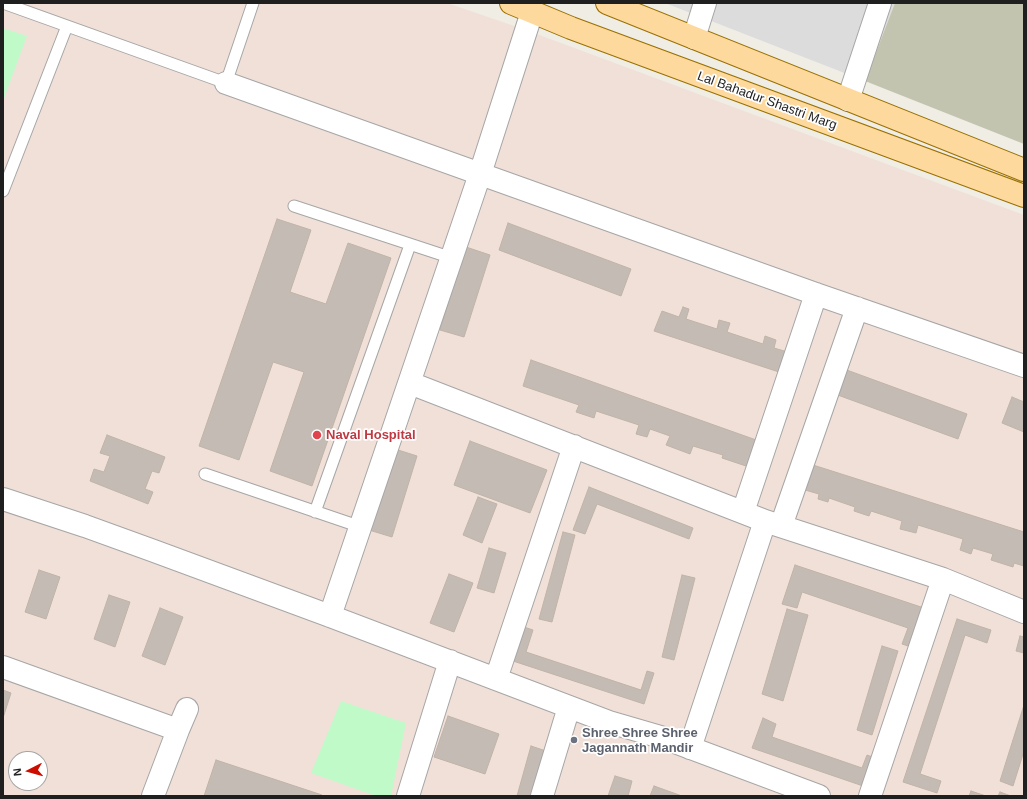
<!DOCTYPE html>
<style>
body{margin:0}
#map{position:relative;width:1027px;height:799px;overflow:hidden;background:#f0ede5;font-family:Helvetica,sans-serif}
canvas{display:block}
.frame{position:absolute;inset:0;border:4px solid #1f1f1f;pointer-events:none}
.north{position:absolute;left:8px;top:751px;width:40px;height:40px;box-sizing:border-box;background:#fff;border:1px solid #a5a5a5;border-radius:50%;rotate:264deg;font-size:11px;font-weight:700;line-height:16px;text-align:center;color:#1f1f1f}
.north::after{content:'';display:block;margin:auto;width:14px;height:18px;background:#cd0d00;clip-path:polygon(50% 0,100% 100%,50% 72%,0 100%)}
</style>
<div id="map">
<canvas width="1027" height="799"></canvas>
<div class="frame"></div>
<div class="north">N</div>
</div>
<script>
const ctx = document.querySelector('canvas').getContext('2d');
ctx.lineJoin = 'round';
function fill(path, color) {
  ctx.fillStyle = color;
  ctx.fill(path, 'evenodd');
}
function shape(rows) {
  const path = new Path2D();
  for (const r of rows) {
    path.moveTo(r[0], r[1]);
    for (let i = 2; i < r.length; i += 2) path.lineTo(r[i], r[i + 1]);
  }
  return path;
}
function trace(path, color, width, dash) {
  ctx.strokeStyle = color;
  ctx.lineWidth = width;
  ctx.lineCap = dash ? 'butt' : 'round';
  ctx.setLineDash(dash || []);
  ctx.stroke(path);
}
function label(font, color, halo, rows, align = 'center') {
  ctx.font = font + ' Helvetica,sans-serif';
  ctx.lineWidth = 3.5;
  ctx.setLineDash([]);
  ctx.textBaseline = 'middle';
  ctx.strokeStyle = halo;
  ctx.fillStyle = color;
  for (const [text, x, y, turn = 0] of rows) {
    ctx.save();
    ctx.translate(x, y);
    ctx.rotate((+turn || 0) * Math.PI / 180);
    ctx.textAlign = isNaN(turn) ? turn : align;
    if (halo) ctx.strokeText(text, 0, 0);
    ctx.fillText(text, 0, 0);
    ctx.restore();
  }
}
fill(shape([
 [665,3,895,3,865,81]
]), '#dddcdc');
fill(shape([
 [3,3,447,3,526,30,1024,215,1024,796,3,796],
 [16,759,40,759,40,783,16,783]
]), '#f1e0d8');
fill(shape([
 [895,3,1024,3,1024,144,865,81]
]), '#c3c4b0');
fill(shape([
 [3,28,27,36,3,101],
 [341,701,406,723,391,796,376,796,311,773]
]), '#c1fac9');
const building = shape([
 [277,219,311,230,290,292,326,304,348,243,391,258,312,486,270,471,304,372,273,362,239,460,199,446,277,219],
 [508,223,631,269,621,296,499,250,508,223],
 [466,247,490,255,464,337,440,330,466,247],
 [683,307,689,309,686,319,717,329,719,320,730,323,727,332,763,344,765,336,776,340,774,348,791,353,782,373,654,331,662,311,679,317,683,307],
 [531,360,759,441,749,467,722,458,723,455,693,446,690,454,666,445,670,436,650,429,647,437,636,434,639,425,596,411,594,418,576,412,579,405,523,386,531,360],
 [844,369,967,414,958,439,835,394,844,369],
 [1012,397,1024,402,1024,432,1002,423,1012,397],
 [107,435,165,457,159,473,152,471,145,489,153,492,148,504,90,481,94,469,104,472,110,456,100,453,107,435],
 [470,441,547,470,530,513,454,485,470,441],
 [395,449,417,456,392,537,369,530,395,449],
 [813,465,1024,532,1024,566,1014,563,1013,567,991,560,993,554,973,548,971,554,960,550,963,539,918,525,916,533,900,529,902,521,871,511,869,516,854,511,855,507,829,498,828,502,818,499,819,494,805,490,813,465],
 [589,487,693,528,689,539,597,504,585,534,573,530,589,487],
 [478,497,497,504,482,543,463,535,478,497],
 [563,532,575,535,552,622,539,619,563,532],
 [489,548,506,553,494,593,477,588,489,548],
 [795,565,927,609,914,648,902,644,908,628,802,592,797,608,782,604,795,565],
 [39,570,60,577,46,619,25,612,39,570],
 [449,574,473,583,454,632,430,623,449,574],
 [682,575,695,578,674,660,662,657,682,575],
 [109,595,130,602,115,647,94,639,109,595],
 [160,608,183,617,165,665,142,656,160,608],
 [787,609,808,615,783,701,762,694,787,609],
 [957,619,991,630,987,643,965,635,920,774,941,781,937,793,903,782,957,619],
 [524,627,533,630,526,652,641,690,647,671,654,673,644,704,513,661,524,627],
 [1020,636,1024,637,1024,653,1016,651,1020,636],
 [882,646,898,651,872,735,857,730,882,646],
 [3,690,11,693,3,718,3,690],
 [1024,705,1024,751,1013,786,1000,781,1024,705],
 [448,716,499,734,485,774,434,757,448,716],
 [763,718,776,724,772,737,862,768,867,755,875,758,866,787,752,748,763,718],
 [531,746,546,751,533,796,517,796,531,746],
 [216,760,322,795,322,796,204,796,216,760],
 [615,776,632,781,628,796,608,796,615,776],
 [654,786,682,796,650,796,654,786],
 [971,791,986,796,969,796,971,791],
 [1000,792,1011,796,998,796,1000,792]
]);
fill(building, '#c4bcb4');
trace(building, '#c1b4a7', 1);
const service = shape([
 [3,3,226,83,253,3],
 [3,191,67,26],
 [294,206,452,258],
 [205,474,361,527],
 [315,512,410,245]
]);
const minor = shape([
 [694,38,705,3],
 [226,83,816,294,1024,366],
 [848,100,880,3],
 [410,383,765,521,943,579,1024,612],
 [3,499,85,526,154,551,330,616,609,722,664,738,819,796],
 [743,512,816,294],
 [781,526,857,308],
 [330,616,480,174,532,12],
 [3,667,178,730],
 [496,679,574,446],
 [690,748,765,521],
 [153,796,178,730,187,709],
 [408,796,450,661],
 [542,796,569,707],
 [870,796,943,579]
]);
const primary = shape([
 [511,3,571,28,1024,196],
 [607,3,1024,170]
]);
trace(service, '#a6a6a6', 13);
trace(minor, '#a6a6a6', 24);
trace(primary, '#997000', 24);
trace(service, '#fff', 11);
trace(minor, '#fff', 22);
trace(primary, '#fdd99d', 22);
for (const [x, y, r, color] of [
 [317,435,5,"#e0444e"],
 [574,740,4,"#6b7280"]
]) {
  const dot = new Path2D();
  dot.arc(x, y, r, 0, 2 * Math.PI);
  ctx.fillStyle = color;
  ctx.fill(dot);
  trace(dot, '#fff', 1.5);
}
label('13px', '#1f1f1f', '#fff', [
 ["Lal Bahadur Shastri Marg",767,101,20]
]);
label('bold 13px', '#be3a42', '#fff', [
 ["Naval Hospital",326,435]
], 'left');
label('bold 13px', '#5b616d', '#fff', [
 ["Shree Shree Shree",582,733],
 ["Jagannath Mandir",582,748]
], 'left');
</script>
